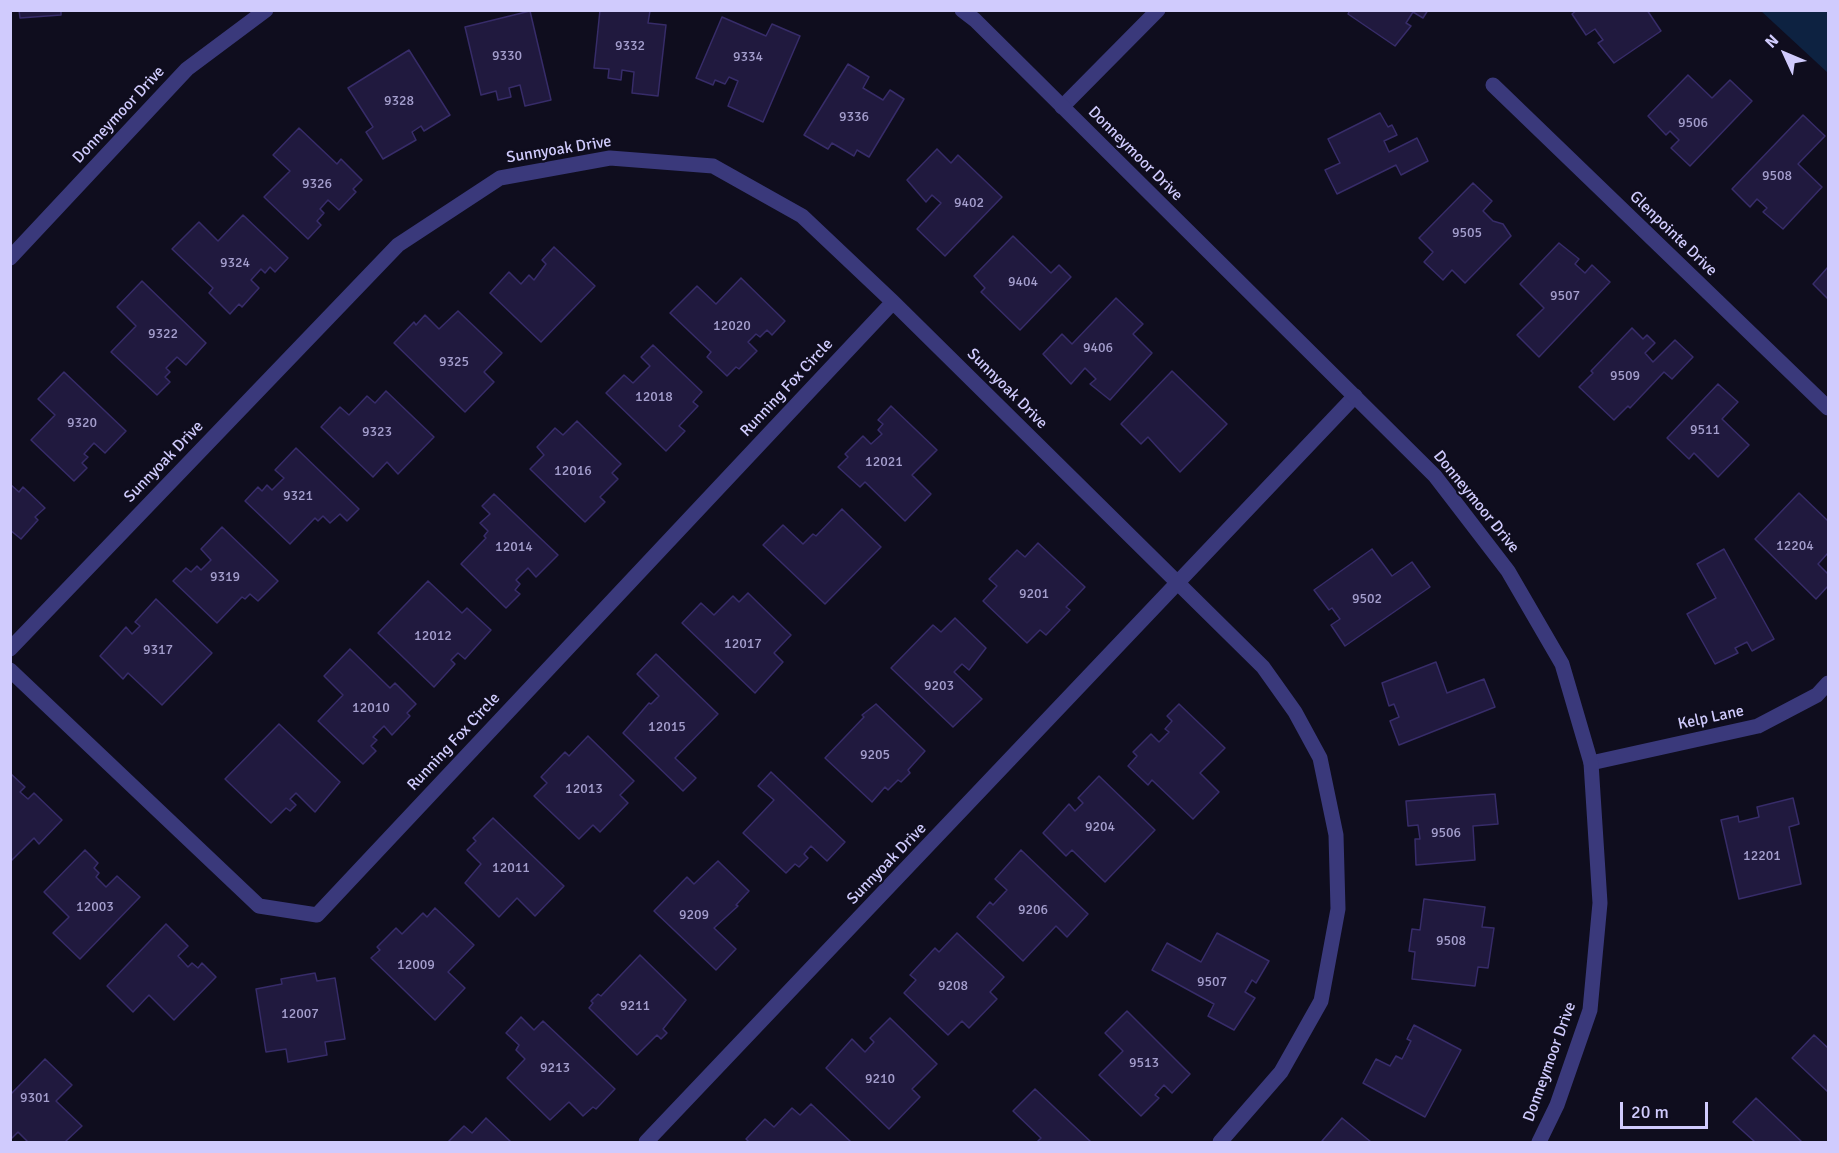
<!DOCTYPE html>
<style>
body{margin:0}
#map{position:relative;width:1839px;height:1153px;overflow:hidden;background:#0f0d1e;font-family:Signika,sans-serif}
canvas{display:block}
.frame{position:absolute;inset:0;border:12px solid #d0cbfd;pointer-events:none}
.north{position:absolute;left:1755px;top:24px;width:60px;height:60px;-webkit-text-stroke:4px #0f0d1e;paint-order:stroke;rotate:314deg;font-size:16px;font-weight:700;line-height:24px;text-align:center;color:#d0cbfd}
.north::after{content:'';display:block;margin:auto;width:21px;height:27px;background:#d0cbfd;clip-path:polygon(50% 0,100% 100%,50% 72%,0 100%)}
.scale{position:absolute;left:1620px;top:1102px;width:88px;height:27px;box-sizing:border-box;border:3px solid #d0cbfd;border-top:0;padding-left:8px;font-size:18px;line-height:21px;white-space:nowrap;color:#d0cbfd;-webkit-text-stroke:4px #0f0d1e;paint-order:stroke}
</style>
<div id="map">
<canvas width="1839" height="1153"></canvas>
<div class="frame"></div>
<div class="north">N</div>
<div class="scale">20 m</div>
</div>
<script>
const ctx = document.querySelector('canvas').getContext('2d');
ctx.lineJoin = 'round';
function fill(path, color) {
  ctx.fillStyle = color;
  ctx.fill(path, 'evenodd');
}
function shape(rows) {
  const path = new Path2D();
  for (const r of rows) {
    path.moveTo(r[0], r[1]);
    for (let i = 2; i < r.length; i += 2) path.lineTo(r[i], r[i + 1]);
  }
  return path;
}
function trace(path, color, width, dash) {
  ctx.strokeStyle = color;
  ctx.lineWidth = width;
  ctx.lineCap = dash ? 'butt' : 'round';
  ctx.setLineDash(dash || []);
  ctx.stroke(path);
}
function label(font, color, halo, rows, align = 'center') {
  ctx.font = font + ' Signika,sans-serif';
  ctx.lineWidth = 4.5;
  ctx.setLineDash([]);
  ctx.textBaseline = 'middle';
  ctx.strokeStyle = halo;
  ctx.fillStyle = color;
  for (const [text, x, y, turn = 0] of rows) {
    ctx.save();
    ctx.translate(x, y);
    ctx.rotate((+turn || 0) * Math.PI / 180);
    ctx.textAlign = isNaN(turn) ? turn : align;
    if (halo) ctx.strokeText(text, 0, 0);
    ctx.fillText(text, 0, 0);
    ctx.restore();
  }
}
fill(shape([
 [1761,11,1828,11,1828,73]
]), '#0d2241');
const building = shape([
 [19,10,61,10,61,15,20,18,19,10],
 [600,10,650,11,648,23,666,25,658,96,632,93,634,72,622,70,621,80,608,78,609,69,594,68,600,10],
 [1350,10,1428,10,1423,18,1413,12,1406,23,1411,26,1395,46,1348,14,1350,10],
 [1577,10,1647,10,1661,31,1614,63,1598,43,1603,40,1595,29,1586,35,1572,14,1577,10],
 [530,11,551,100,525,106,520,85,509,88,511,97,498,100,496,91,481,95,465,27,530,11],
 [722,17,766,36,772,24,800,36,763,122,728,106,738,81,729,77,725,84,715,80,713,85,696,78,722,17],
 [409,50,450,115,424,131,421,126,412,132,416,140,383,159,366,132,373,127,348,88,409,50],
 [848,64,869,77,863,88,883,100,890,90,904,99,869,157,857,150,854,156,832,143,828,149,804,135,848,64],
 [1688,75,1712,98,1730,80,1752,101,1690,166,1671,148,1679,140,1670,131,1666,135,1648,116,1688,75],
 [1380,113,1388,127,1392,125,1397,135,1384,141,1389,152,1417,138,1428,161,1401,175,1396,165,1337,194,1325,170,1340,163,1328,139,1380,113],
 [1803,115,1825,136,1798,164,1822,187,1783,229,1763,212,1767,208,1757,199,1750,207,1732,189,1803,115],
 [299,128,337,164,341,159,362,180,353,189,356,192,339,210,328,200,320,209,324,213,317,221,321,225,308,239,264,197,290,171,273,155,299,128],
 [937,149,951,163,958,155,1002,197,945,256,917,229,941,203,932,195,926,202,907,180,937,149],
 [1473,183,1492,201,1483,211,1493,221,1503,224,1511,236,1465,283,1452,270,1443,280,1424,262,1433,252,1419,238,1473,183],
 [243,215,288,258,275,272,270,267,265,273,261,269,251,280,259,288,242,307,239,304,230,314,209,293,213,288,172,249,199,222,218,241,243,215],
 [1013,236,1051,273,1059,265,1071,277,1020,330,981,292,985,288,974,276,1013,236],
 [1559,243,1579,259,1575,264,1585,273,1592,265,1610,282,1539,357,1517,335,1544,308,1520,284,1559,243],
 [554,247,595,286,541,342,490,293,509,272,521,284,529,275,534,280,546,264,542,260,554,247],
 [1828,267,1828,299,1813,284,1828,267],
 [741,278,785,321,772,335,767,330,760,337,756,334,748,342,757,351,739,369,736,367,727,376,707,357,711,352,670,313,697,286,716,304,741,278],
 [142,281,206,343,186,365,177,357,166,368,170,372,165,377,170,382,157,395,111,352,136,326,117,307,142,281],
 [1116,298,1143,324,1133,334,1152,353,1110,400,1090,384,1096,379,1085,368,1071,384,1043,354,1062,334,1072,344,1116,298],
 [458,311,502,353,484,372,494,382,465,412,394,343,414,322,416,325,425,315,439,329,458,311],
 [1632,328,1643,339,1647,335,1655,343,1645,353,1653,362,1675,340,1693,357,1672,379,1664,372,1630,408,1628,406,1614,420,1579,387,1593,373,1591,371,1632,328],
 [653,345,702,392,693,402,698,406,679,426,685,431,666,451,606,393,624,375,633,383,650,366,641,357,653,345],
 [1172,371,1227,424,1180,472,1148,437,1141,444,1121,424,1172,371],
 [64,372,126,431,105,453,94,443,84,454,88,457,82,463,87,468,74,481,31,440,55,415,38,399,64,372],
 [1718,384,1738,402,1722,419,1749,445,1718,477,1694,453,1689,459,1667,438,1718,384],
 [386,391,434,437,398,474,387,462,373,477,321,427,340,407,349,415,367,396,375,403,386,391],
 [891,406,937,450,912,475,931,494,905,521,865,482,860,487,838,467,848,457,845,454,863,436,871,444,882,434,878,430,883,424,878,420,891,406],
 [577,421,621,464,612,473,618,479,600,497,605,502,585,522,530,469,544,455,537,447,555,428,563,435,577,421],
 [296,448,359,509,347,521,340,514,330,523,323,516,318,521,315,518,290,544,245,501,258,487,262,491,267,485,272,490,284,478,275,470,296,448],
 [10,484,19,492,23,487,45,508,35,517,38,520,21,539,10,530,10,484],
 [1799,493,1828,521,1828,553,1818,564,1828,574,1828,586,1816,599,1755,539,1799,493],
 [494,494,558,555,536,577,528,568,516,580,520,584,515,590,520,594,506,608,461,564,486,538,484,536,488,531,480,523,490,514,482,506,494,494],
 [842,509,881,547,825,604,763,545,783,525,803,544,813,534,816,536,842,509],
 [222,527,278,581,258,601,250,594,245,599,242,597,217,623,173,581,186,568,191,572,197,566,201,570,211,560,201,549,222,527],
 [1038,543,1085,587,1066,607,1070,610,1046,635,1040,630,1027,643,983,601,997,586,989,579,1017,550,1025,557,1038,543],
 [1372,549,1392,576,1412,562,1430,587,1345,646,1331,625,1340,619,1332,608,1329,610,1314,590,1372,549],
 [1724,549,1774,639,1752,651,1747,642,1735,648,1738,653,1715,664,1687,614,1716,598,1697,564,1724,549],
 [428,581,462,613,467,608,491,630,465,659,458,653,451,660,455,664,434,687,378,633,428,581],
 [748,593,791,635,774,653,783,662,755,693,682,623,701,603,714,615,733,596,739,602,748,593],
 [156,599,212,653,162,705,128,673,123,679,100,656,126,627,132,634,140,626,135,622,156,599],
 [955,618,986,648,969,670,962,664,954,672,982,699,953,727,891,668,933,625,941,632,955,618],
 [350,649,390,688,395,683,416,704,407,713,410,716,392,735,384,726,373,737,377,740,371,746,376,751,363,764,318,721,343,695,324,676,350,649],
 [656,654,718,714,675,758,696,778,683,791,623,733,649,703,651,704,659,696,637,674,656,654],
 [1436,662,1447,693,1484,679,1495,707,1399,745,1390,721,1399,717,1394,704,1389,706,1382,683,1436,662],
 [876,704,925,751,908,770,910,773,901,782,898,780,888,790,885,787,872,802,825,758,864,717,862,715,876,704],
 [1179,704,1225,748,1200,773,1219,792,1193,819,1152,780,1148,785,1128,766,1137,756,1133,752,1151,734,1159,742,1169,732,1165,729,1172,721,1167,716,1179,704],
 [279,724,340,782,315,812,296,793,290,799,296,805,290,811,286,808,271,823,225,779,279,724],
 [588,736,634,781,620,795,628,803,600,832,593,825,579,839,534,796,547,783,541,777,565,752,569,756,588,736],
 [771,772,845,842,827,861,811,846,804,854,808,858,799,867,795,864,786,873,743,833,774,800,758,786,771,772],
 [10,773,25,787,20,792,28,799,34,793,62,820,39,844,34,838,10,862,10,773],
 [1099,776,1155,830,1105,882,1072,850,1066,856,1043,833,1069,804,1075,811,1083,803,1078,798,1099,776],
 [1495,794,1498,824,1473,826,1475,860,1416,865,1415,839,1420,839,1418,825,1408,826,1406,801,1495,794],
 [1793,798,1799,824,1789,827,1801,884,1739,899,1721,820,1738,816,1739,822,1759,817,1757,807,1793,798],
 [493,818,564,886,535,916,517,898,499,917,465,883,481,864,467,850,476,841,473,838,493,818],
 [85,850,98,863,94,868,99,873,96,877,106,887,117,876,140,897,80,959,53,933,69,917,44,892,85,850],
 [1021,850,1088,914,1067,937,1056,926,1023,961,977,917,990,902,993,905,1007,890,995,879,1021,850],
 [718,861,749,891,736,905,738,906,714,928,736,949,716,970,654,911,687,877,694,884,718,861],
 [1424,899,1485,907,1482,927,1494,928,1488,968,1478,967,1475,986,1412,979,1415,952,1409,951,1412,929,1420,930,1424,899],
 [435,908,474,945,448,972,465,988,435,1020,371,958,380,950,377,947,396,928,402,934,423,913,427,917,435,908],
 [166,924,188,946,178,956,188,967,192,963,198,968,202,963,216,977,174,1020,149,995,133,1012,107,986,166,924],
 [957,933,1004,977,990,992,997,999,969,1028,962,1021,948,1035,904,993,916,980,910,975,935,948,939,952,957,933],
 [1217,933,1269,961,1256,983,1252,980,1245,992,1255,998,1234,1030,1208,1016,1214,1004,1152,970,1167,943,1201,962,1217,933],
 [640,955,686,1000,663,1029,667,1033,661,1039,657,1035,637,1055,589,1008,593,1003,591,1001,598,994,601,996,640,955],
 [315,973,317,981,335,978,345,1039,325,1042,327,1055,288,1062,286,1049,266,1052,256,989,282,984,281,979,315,973],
 [1127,1011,1190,1074,1172,1093,1164,1085,1155,1095,1159,1098,1141,1116,1099,1075,1123,1051,1105,1033,1127,1011],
 [521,1017,534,1030,543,1021,615,1089,596,1109,593,1107,583,1116,569,1102,550,1120,507,1078,525,1059,516,1050,519,1045,506,1033,521,1017],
 [890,1018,937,1064,912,1089,920,1097,889,1129,826,1068,852,1039,865,1052,874,1042,870,1038,890,1018],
 [1414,1025,1461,1050,1425,1117,1363,1083,1376,1059,1390,1066,1396,1056,1402,1059,1411,1041,1407,1039,1414,1025],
 [1814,1035,1828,1048,1828,1092,1792,1058,1814,1035],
 [45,1059,72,1085,56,1101,82,1126,65,1142,28,1142,18,1132,10,1140,10,1095,45,1059],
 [1035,1089,1091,1142,1037,1142,1041,1138,1013,1111,1035,1089],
 [1756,1098,1802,1142,1755,1142,1733,1122,1756,1098],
 [811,1104,851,1142,749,1142,746,1139,765,1119,774,1127,792,1108,800,1115,811,1104],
 [486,1118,511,1142,448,1142,464,1126,472,1133,486,1118],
 [1342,1118,1371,1142,1324,1142,1322,1141,1342,1118]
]);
fill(building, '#20193e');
trace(building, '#372c69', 1.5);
trace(shape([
 [1493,85,1828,408],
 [1062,107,1158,10],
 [10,649,398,245,500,178,610,158,713,166,802,216,893,302,1263,667,1295,712,1320,758,1336,835,1338,909,1321,1001,1281,1072,1220,1142],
 [10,670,259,906,317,915,893,302],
 [1591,763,1758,726,1817,695,1828,683],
 [646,1142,1355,396]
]), '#3a397b', 15);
trace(shape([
 [962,10,975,20,1435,476,1508,571,1562,664,1591,763,1600,903,1590,1010,1557,1105,1539,1142],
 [10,258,187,69,266,10]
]), '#3a397b', 15);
label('14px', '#a49ecd', null, [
 ["9332",630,46],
 ["9330",507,56],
 ["9334",748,57],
 ["9328",399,101],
 ["9336",854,117],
 ["9506",1693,123],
 ["9508",1777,176],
 ["9326",317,184],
 ["9402",969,203],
 ["9505",1467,233],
 ["9324",235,263],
 ["9404",1023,282],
 ["9507",1565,296],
 ["12020",732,326],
 ["9322",163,334],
 ["9406",1098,348],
 ["9325",454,362],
 ["9509",1625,376],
 ["12018",654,397],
 ["9320",82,423],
 ["9511",1705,430],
 ["9323",377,432],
 ["12021",884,462],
 ["12016",573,471],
 ["9321",298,496],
 ["12204",1795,546],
 ["12014",514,547],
 ["9319",225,577],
 ["9201",1034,594],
 ["9502",1367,599],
 ["12012",433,636],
 ["12017",743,644],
 ["9317",158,650],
 ["9203",939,686],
 ["12010",371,708],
 ["12015",667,727],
 ["9205",875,755],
 ["12013",584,789],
 ["9204",1100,827],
 ["9506",1446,833],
 ["12201",1762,856],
 ["12011",511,868],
 ["12003",95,907],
 ["9206",1033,910],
 ["9209",694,915],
 ["9508",1451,941],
 ["12009",416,965],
 ["9507",1212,982],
 ["9208",953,986],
 ["9211",635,1006],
 ["12007",300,1014],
 ["9513",1144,1063],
 ["9213",555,1068],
 ["9210",880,1079],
 ["9301",35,1098]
]);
label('16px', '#d0cbfd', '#0f0d1e', [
 ["Donneymoor Drive",119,115,-47],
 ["Sunnyoak Drive",559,150,-9],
 ["Donneymoor Drive",1135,154,45],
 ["Glenpointe Drive",1673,234,44],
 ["Running Fox Circle",787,388,-47],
 ["Sunnyoak Drive",1007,389,45],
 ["Sunnyoak Drive",164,462,-46],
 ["Donneymoor Drive",1476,502,51],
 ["Kelp Lane",1711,718,-12],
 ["Running Fox Circle",454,742,-47],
 ["Sunnyoak Drive",887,864,-46],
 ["Donneymoor Drive",1550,1062,-70]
]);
</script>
